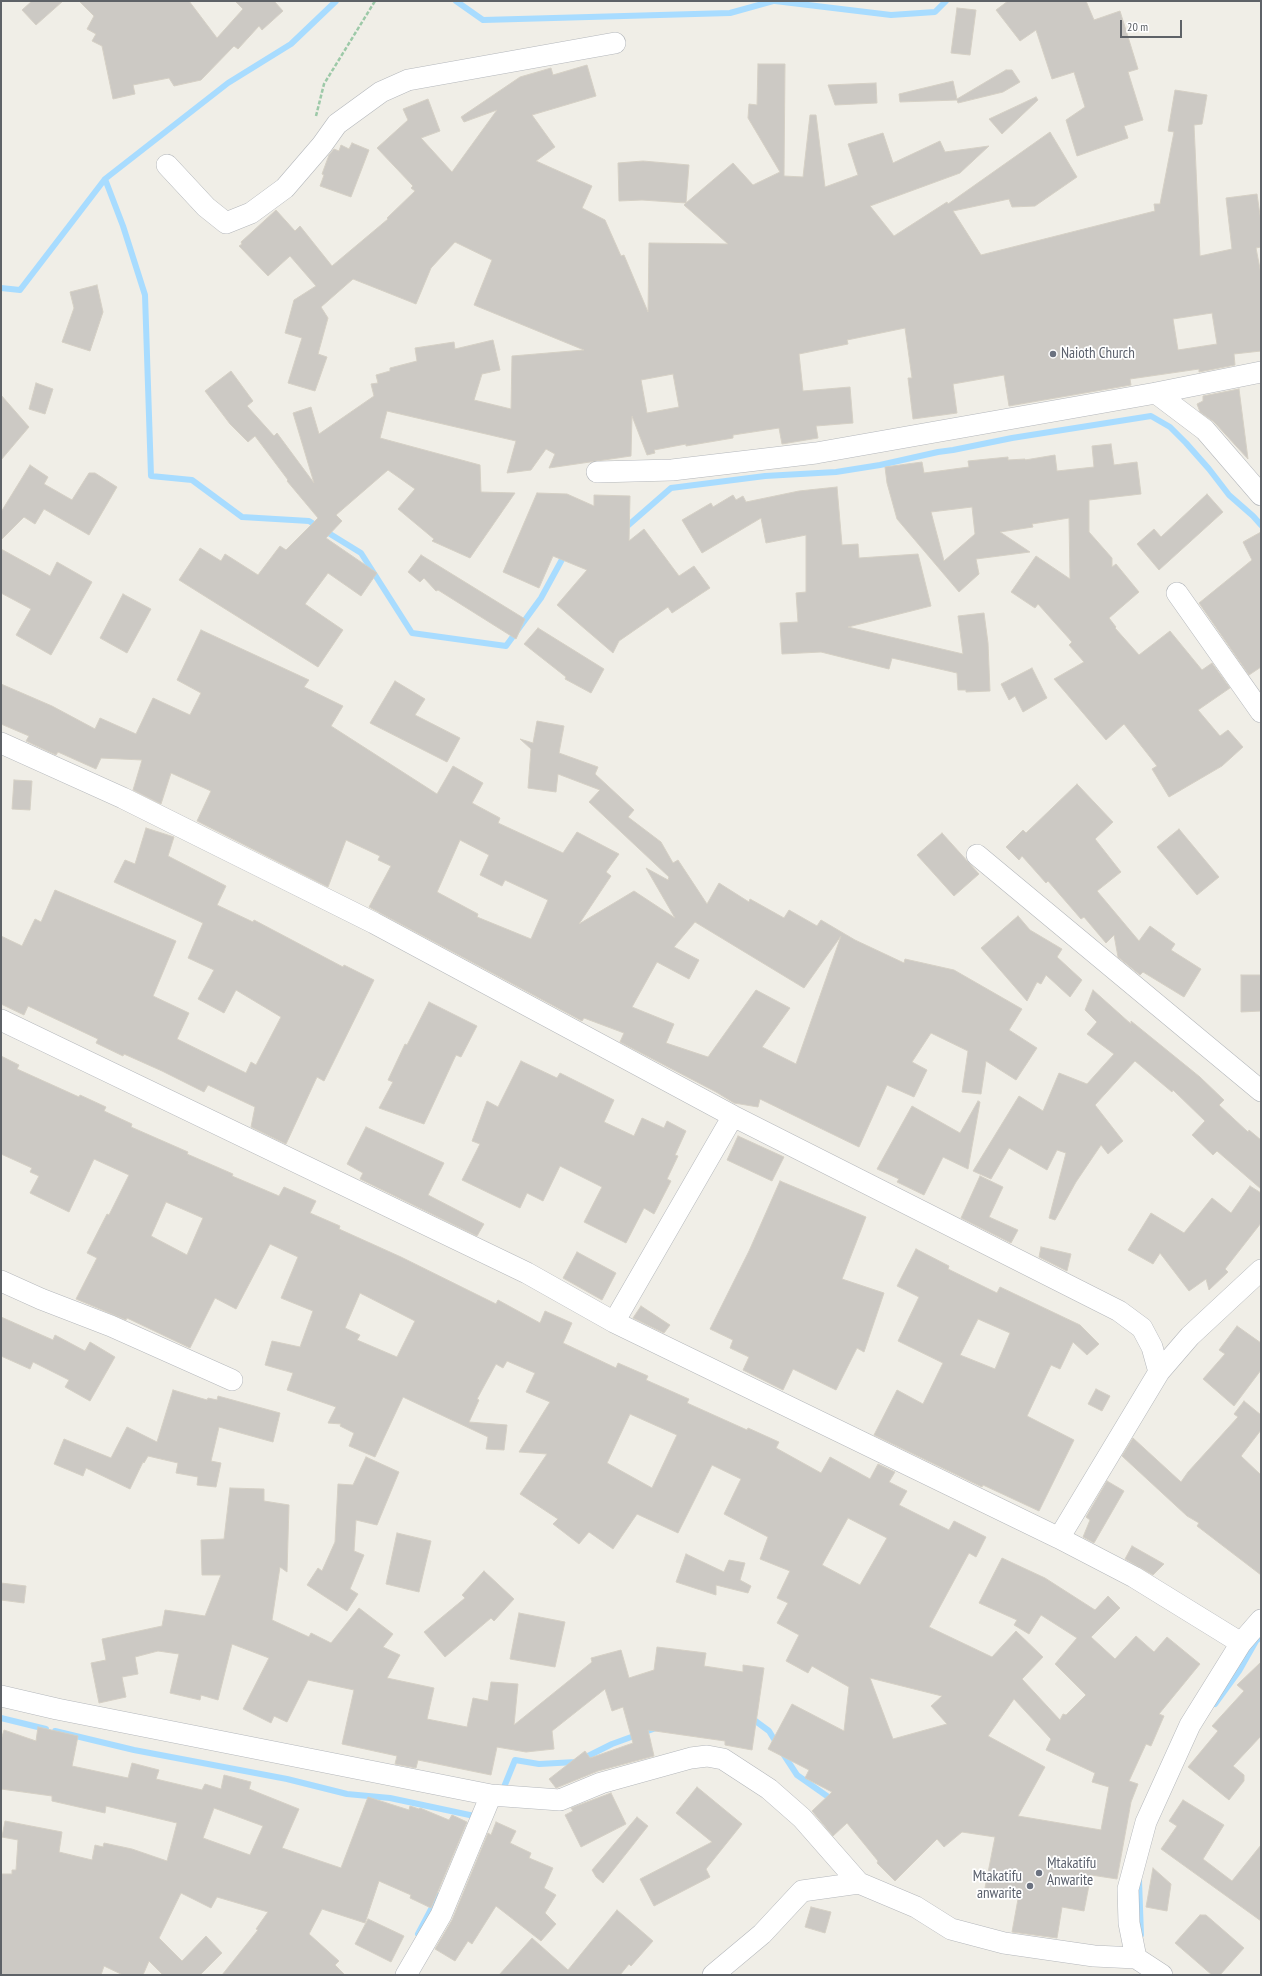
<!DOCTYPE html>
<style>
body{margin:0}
#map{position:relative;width:1262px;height:1976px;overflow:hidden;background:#f0eee7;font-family:"PT Sans Narrow",sans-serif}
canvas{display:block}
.frame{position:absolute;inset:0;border:2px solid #5e6267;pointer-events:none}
.scale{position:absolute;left:1120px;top:20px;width:62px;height:18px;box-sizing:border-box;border:2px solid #5e6267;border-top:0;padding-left:5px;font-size:12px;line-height:14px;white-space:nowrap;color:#5e6267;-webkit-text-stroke:3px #fff;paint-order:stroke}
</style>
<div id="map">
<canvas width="1262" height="1976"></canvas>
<div class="frame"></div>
<div class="scale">20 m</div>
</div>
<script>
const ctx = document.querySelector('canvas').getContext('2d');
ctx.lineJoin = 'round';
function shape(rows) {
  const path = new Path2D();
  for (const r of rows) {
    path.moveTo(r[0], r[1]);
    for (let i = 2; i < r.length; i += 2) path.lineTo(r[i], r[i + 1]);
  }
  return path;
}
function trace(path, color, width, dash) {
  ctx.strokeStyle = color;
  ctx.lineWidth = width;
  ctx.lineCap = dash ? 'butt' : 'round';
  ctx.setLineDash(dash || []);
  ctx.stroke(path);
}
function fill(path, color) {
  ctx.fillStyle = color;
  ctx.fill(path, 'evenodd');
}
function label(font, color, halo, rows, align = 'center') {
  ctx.font = font + ' "PT Sans Narrow",sans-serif';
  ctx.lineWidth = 3.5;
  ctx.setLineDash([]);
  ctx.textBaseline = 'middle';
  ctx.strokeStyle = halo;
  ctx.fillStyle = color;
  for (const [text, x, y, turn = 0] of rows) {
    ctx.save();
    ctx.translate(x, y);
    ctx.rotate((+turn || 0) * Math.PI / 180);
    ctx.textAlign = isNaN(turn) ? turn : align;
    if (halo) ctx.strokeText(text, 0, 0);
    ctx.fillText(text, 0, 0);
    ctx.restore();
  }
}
trace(shape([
 [456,1,483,20,730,13,773,1],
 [775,1,891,15,935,12,946,1],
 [105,179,123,226,145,295,151,476,192,480,242,517,309,521,361,553,412,633,506,646,541,598,565,554],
 [1,288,20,290,105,179,228,83,291,44,336,1],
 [624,529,671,488,765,476,836,472,880,465,938,452,953,450,1012,438,1151,416,1170,427,1186,443,1209,469,1229,495,1253,516,1261,525],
 [1215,1704,1239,1671,1256,1641,1261,1637],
 [750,1717,769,1731,777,1744],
 [1,1718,46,1729],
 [55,1731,134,1750,287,1779,347,1794,390,1798,479,1817],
 [782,1752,797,1775,834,1801],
 [502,1792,515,1760,539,1764,576,1762,612,1744,656,1728],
 [1139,1880,1141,1935],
 [418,1934,438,1896]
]), '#a8dcff', 6);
const building = shape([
 [32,1,63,1,36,25,22,10,32,1],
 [79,1,189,1,217,38,243,9,235,1,274,1,283,11,262,30,259,26,238,49,234,46,201,80,174,86,169,78,133,85,135,94,113,99,102,46,92,41,96,34,87,29,94,16,79,1],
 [1008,1,1086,1,1094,20,1120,11,1138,69,1128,72,1143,120,1124,126,1128,138,1077,156,1066,120,1085,107,1074,72,1052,79,1036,30,1020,41,996,10,1008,1],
 [957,8,976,10,970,55,951,53,957,8],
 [758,64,785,64,784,176,803,177,810,115,816,115,825,187,858,175,848,144,883,133,893,163,940,141,945,152,989,146,960,173,870,206,894,236,947,202,948,204,1050,132,1077,177,1035,206,1012,207,1009,199,953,211,981,255,1155,211,1154,204,1160,204,1174,132,1168,131,1175,90,1207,95,1202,124,1194,125,1200,256,1232,249,1226,198,1257,194,1261,222,1261,247,1256,248,1261,274,1261,351,1234,354,1235,365,1199,372,1199,369,1130,379,1131,385,1009,406,1004,375,953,384,957,413,913,419,908,378,912,378,905,328,847,340,848,344,799,354,803,391,850,387,853,423,816,426,818,438,782,444,779,428,733,435,733,438,686,446,686,444,654,450,655,453,647,455,632,416,631,456,549,468,555,454,546,449,531,470,507,473,516,441,387,411,380,438,480,465,481,492,515,493,470,558,432,541,434,539,398,509,415,489,388,470,336,515,342,521,326,538,377,573,361,596,328,573,305,604,343,630,318,667,179,580,200,548,221,561,225,554,258,575,280,546,286,550,318,518,287,481,288,480,255,436,248,442,230,424,205,391,231,371,253,401,247,406,274,436,277,433,314,483,293,413,311,407,319,434,374,396,371,384,378,383,376,375,390,371,390,368,417,361,415,348,454,342,455,349,493,340,500,370,482,374,474,400,511,409,512,356,584,350,474,305,492,260,455,242,431,268,416,304,353,279,321,307,328,318,318,354,327,357,315,391,288,383,302,338,285,333,294,300,316,286,290,256,268,276,239,246,242,244,241,242,276,210,295,231,300,226,332,266,388,219,387,218,415,191,411,188,413,186,377,148,408,120,403,109,428,99,440,131,421,138,452,172,497,110,464,122,461,117,520,77,551,68,553,75,587,65,596,96,532,115,555,147,536,161,592,186,582,208,605,220,621,256,624,255,648,312,649,243,728,244,684,205,686,203,642,200,619,201,618,163,643,161,689,165,686,203,733,163,753,185,780,172,748,118,749,104,757,105,758,64],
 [1212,313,1217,344,1178,350,1173,319,1212,313],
 [673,374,679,407,647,413,641,380,673,374],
 [1006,70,1012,70,1020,82,1003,92,958,103,957,100,900,102,899,94,953,81,957,99,1006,70],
 [876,83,877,103,835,105,828,85,876,83],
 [1036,97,1038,100,1002,134,989,119,1036,97],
 [352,143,369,150,351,197,320,186,324,175,322,174,329,155,334,149,339,151,341,145,349,149,352,143],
 [97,285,103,312,90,351,62,342,74,308,70,292,97,285],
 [36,383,53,389,45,414,29,409,36,383],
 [1239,389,1248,459,1214,422,1200,412,1197,404,1203,401,1203,396,1239,389],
 [1,395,29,427,1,460,1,395],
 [1111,444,1114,465,1137,462,1141,494,1089,500,1089,532,1112,558,1112,567,1116,564,1139,592,1109,618,1116,627,1115,628,1139,655,1170,631,1202,670,1212,663,1230,688,1198,710,1220,736,1228,730,1243,747,1222,766,1169,797,1152,769,1157,766,1124,724,1106,740,1054,679,1084,662,1069,645,1072,642,1038,604,1035,608,1011,592,1036,556,1070,579,1069,518,1032,524,1033,527,1000,532,1030,552,976,559,979,574,959,592,897,519,887,483,885,467,922,462,924,473,969,467,968,461,1008,457,1008,460,1025,459,1025,460,1055,455,1057,471,1094,467,1092,446,1111,444],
 [972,507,975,534,944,561,931,512,972,507],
 [30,465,48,477,44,484,72,500,89,473,95,473,117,487,89,535,44,509,35,524,24,517,1,540,1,512,30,465],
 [837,487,842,545,858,544,859,558,918,554,931,606,848,627,963,654,958,616,984,613,988,643,990,691,966,692,966,690,958,690,957,673,892,658,889,669,821,652,782,654,780,623,798,622,796,593,806,592,806,535,766,543,761,518,702,553,682,520,711,503,713,507,733,495,736,500,743,496,746,502,799,491,837,487],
 [537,493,567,494,594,506,594,495,630,496,629,541,644,529,679,576,694,566,710,588,672,613,668,607,619,641,613,653,557,605,587,570,553,556,539,588,503,572,537,493],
 [1207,494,1223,512,1159,570,1137,544,1154,529,1161,537,1207,494],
 [1261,532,1261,667,1249,675,1199,603,1252,560,1243,542,1261,532],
 [1,549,50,576,57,562,92,582,51,655,16,635,31,609,1,593,1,549],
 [421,555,525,619,516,639,438,590,436,591,424,578,420,582,408,572,421,555],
 [123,594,151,609,127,653,100,638,123,594],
 [538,628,604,669,591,693,565,679,566,677,524,644,538,628],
 [201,630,309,680,304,687,343,706,331,726,437,794,453,766,483,783,472,803,500,818,498,823,563,853,577,832,619,854,606,872,611,876,579,924,634,891,675,918,646,868,668,880,669,877,589,802,600,790,558,774,556,792,528,788,531,749,520,739,533,743,537,721,564,726,559,753,598,767,595,774,634,810,628,817,661,842,673,863,678,860,707,904,719,883,749,902,750,899,784,918,789,910,817,926,821,920,855,940,904,963,905,959,954,970,1022,1009,1009,1030,1037,1048,1016,1080,986,1061,981,1094,962,1092,968,1051,931,1033,912,1062,927,1070,914,1097,887,1085,859,1147,760,1099,758,1107,734,1103,716,1092,620,1042,624,1033,584,1018,582,1021,369,907,391,866,378,860,380,856,346,840,328,887,197,821,211,791,171,773,161,804,133,790,142,760,101,758,96,769,58,752,56,755,26,741,29,736,1,724,1,684,52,706,95,729,100,718,136,734,153,698,190,715,201,693,177,680,201,630],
 [460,840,489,855,480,875,502,886,505,880,548,900,531,939,477,917,478,914,437,892,460,840],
 [695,922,804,988,841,936,796,1064,762,1047,790,1008,756,990,708,1057,666,1043,674,1024,632,1007,657,962,689,979,699,960,674,947,695,922],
 [1032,668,1047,698,1023,712,1015,696,1009,700,1001,684,1032,668],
 [395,681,425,699,415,715,460,738,447,762,370,723,395,681],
 [14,780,32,781,30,810,12,809,14,780],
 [1077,784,1113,822,1095,839,1121,872,1097,891,1139,941,1150,926,1175,944,1171,950,1201,969,1184,997,1143,972,1140,975,1118,957,1114,935,1106,943,1084,917,1081,919,1048,881,1046,883,1022,856,1019,860,1006,847,1023,830,1026,833,1077,784],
 [146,828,174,837,168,856,226,886,217,905,253,922,254,920,343,967,344,965,374,980,324,1081,317,1077,286,1144,251,1127,255,1107,208,1085,204,1092,162,1071,124,1054,123,1056,96,1043,98,1039,28,1006,24,1015,1,1004,1,936,22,946,35,919,41,922,55,890,176,941,153,996,189,1013,177,1039,246,1073,251,1062,256,1065,281,1017,236,990,224,1013,198,999,214,970,188,958,203,923,114,882,125,860,135,864,146,828],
 [1179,829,1219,877,1197,895,1157,847,1179,829],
 [942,833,979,874,954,896,917,855,942,833],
 [1018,916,1030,930,1062,949,1057,957,1082,980,1070,997,1046,975,1041,984,1037,982,1027,1001,981,948,1018,916],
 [1241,975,1261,975,1261,1011,1241,1012,1241,975],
 [1093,990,1131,1024,1131,1021,1200,1077,1224,1100,1219,1105,1248,1132,1249,1130,1261,1140,1261,1189,1217,1151,1213,1155,1192,1135,1205,1121,1173,1090,1172,1092,1135,1061,1095,1105,1123,1141,1108,1154,1101,1145,1076,1182,1055,1220,1049,1218,1066,1153,1057,1150,1047,1170,1009,1148,991,1179,973,1171,1019,1096,1043,1111,1059,1073,1087,1084,1114,1054,1087,1034,1097,1022,1085,1010,1093,990],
 [429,1002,477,1026,461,1057,456,1055,424,1124,379,1108,393,1082,388,1080,405,1044,407,1045,429,1002],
 [1,1056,19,1065,17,1069,79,1097,80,1095,106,1107,104,1111,132,1124,131,1127,188,1152,187,1154,233,1174,232,1176,279,1196,284,1187,316,1201,310,1213,340,1226,339,1229,401,1257,496,1304,498,1300,540,1323,545,1311,572,1323,563,1343,616,1368,618,1363,648,1376,646,1380,689,1399,687,1403,747,1430,748,1428,779,1442,776,1448,821,1473,830,1457,870,1479,878,1464,895,1472,889,1482,907,1491,899,1505,949,1530,954,1521,986,1537,976,1557,969,1553,929,1627,992,1657,1016,1631,1043,1657,1022,1679,1060,1720,1063,1714,1066,1715,1086,1695,1055,1664,1077,1638,1041,1615,1029,1634,1014,1625,1017,1620,979,1603,1002,1558,1045,1578,1095,1610,1108,1596,1120,1608,1091,1637,1115,1659,1136,1636,1154,1652,1167,1637,1200,1664,1159,1714,1164,1716,1151,1746,1146,1744,1129,1781,1138,1784,1131,1802,1117,1879,1091,1875,1084,1911,1062,1907,1057,1938,1012,1932,1018,1899,984,1893,995,1837,962,1832,944,1847,937,1839,895,1881,877,1863,878,1861,847,1823,833,1836,812,1811,832,1792,805,1778,809,1770,768,1749,792,1704,844,1731,849,1687,812,1666,808,1673,786,1661,799,1635,777,1623,788,1603,777,1598,790,1571,760,1559,768,1537,724,1514,741,1479,712,1465,678,1533,637,1514,613,1549,589,1532,579,1544,553,1524,558,1519,520,1494,547,1454,519,1452,550,1402,526,1392,535,1373,507,1361,503,1368,496,1364,477,1399,479,1400,469,1422,507,1425,504,1450,486,1449,488,1437,403,1397,375,1457,349,1446,354,1433,340,1426,341,1424,328,1423,336,1407,287,1390,293,1373,265,1365,272,1341,300,1347,313,1311,281,1298,298,1257,270,1244,236,1309,215,1298,190,1348,127,1318,126,1320,76,1299,97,1258,87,1253,107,1214,109,1215,129,1175,94,1159,69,1212,30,1193,39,1176,30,1172,32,1168,1,1154,1,1056],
 [166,1202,203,1218,187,1255,151,1236,166,1202],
 [360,1293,415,1321,397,1357,357,1340,360,1335,345,1328,360,1293],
 [630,1414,677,1435,652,1488,607,1463,630,1414],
 [848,1518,887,1538,860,1585,822,1565,848,1518],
 [870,1678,942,1696,931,1706,947,1724,893,1739,870,1678],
 [1014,1699,1051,1739,1046,1750,1095,1773,1092,1782,1109,1787,1101,1830,1018,1816,1045,1767,988,1736,1014,1699],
 [521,1061,557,1078,560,1073,614,1100,604,1122,634,1136,642,1118,664,1128,667,1121,686,1131,675,1155,678,1156,667,1179,671,1181,654,1214,644,1208,626,1243,584,1222,602,1187,560,1166,543,1201,527,1193,520,1208,462,1180,480,1144,472,1141,487,1101,498,1107,521,1061],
 [978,1101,980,1102,968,1169,943,1157,924,1195,897,1182,899,1179,877,1169,912,1106,960,1133,978,1101],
 [366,1127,444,1163,428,1195,484,1224,477,1236,360,1179,363,1173,347,1164,366,1127],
 [738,1136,784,1157,772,1181,727,1160,738,1136],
 [980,1176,1003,1187,989,1217,1018,1230,1011,1243,961,1218,980,1176],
 [780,1181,866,1217,842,1279,884,1293,864,1352,857,1348,836,1390,793,1369,783,1390,743,1370,749,1357,730,1348,733,1340,710,1329,749,1251,780,1181],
 [1250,1186,1261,1193,1261,1223,1225,1269,1228,1272,1209,1290,1206,1279,1189,1291,1160,1253,1153,1264,1128,1250,1151,1213,1184,1233,1212,1198,1231,1213,1250,1186],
 [1041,1247,1071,1254,1067,1271,1039,1257,1041,1247],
 [916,1249,949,1266,948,1269,997,1293,1000,1287,1080,1325,1099,1344,1087,1355,1073,1342,1060,1369,1051,1365,1027,1416,1074,1440,1039,1511,983,1485,982,1487,874,1435,897,1390,923,1404,943,1363,898,1341,919,1297,897,1286,916,1249],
 [978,1319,1010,1333,995,1369,960,1355,978,1319],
 [577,1252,616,1273,602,1300,563,1278,577,1252],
 [641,1306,670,1325,664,1333,633,1318,641,1306],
 [1,1317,53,1340,55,1335,85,1351,90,1342,115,1357,90,1401,65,1387,69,1380,33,1362,30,1369,1,1356,1,1317],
 [1237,1326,1261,1343,1261,1370,1234,1406,1203,1379,1225,1354,1219,1350,1237,1326],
 [1096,1389,1110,1396,1102,1411,1088,1404,1096,1389],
 [173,1390,207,1400,208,1398,217,1400,218,1396,280,1413,273,1442,219,1427,211,1461,221,1463,216,1487,197,1485,198,1477,176,1473,178,1463,148,1456,144,1463,143,1462,130,1489,86,1468,83,1476,54,1464,64,1439,111,1458,127,1427,157,1442,173,1390],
 [1244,1401,1261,1415,1261,1430,1241,1456,1261,1475,1261,1575,1197,1526,1199,1523,1187,1516,1122,1456,1133,1438,1181,1482,1188,1472,1238,1417,1234,1414,1244,1401],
 [366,1457,399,1472,377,1525,356,1520,354,1551,364,1555,350,1589,358,1594,347,1611,307,1585,318,1568,322,1571,335,1542,338,1484,353,1485,366,1457],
 [1107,1481,1124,1491,1094,1543,1083,1537,1090,1520,1086,1517,1107,1481],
 [230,1488,264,1489,264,1501,289,1505,287,1572,280,1567,272,1620,309,1637,311,1633,331,1643,359,1608,393,1634,383,1647,400,1655,387,1678,434,1688,427,1719,467,1727,473,1698,488,1701,491,1682,518,1684,514,1725,592,1662,591,1658,621,1650,629,1678,654,1670,657,1647,706,1653,704,1666,743,1672,743,1665,764,1668,752,1750,725,1745,725,1741,648,1730,654,1756,598,1771,556,1788,549,1779,585,1751,590,1758,633,1743,623,1707,612,1711,605,1689,552,1731,554,1749,526,1752,497,1747,491,1775,418,1760,416,1768,395,1764,397,1756,342,1744,354,1690,308,1680,287,1722,274,1716,271,1723,243,1709,269,1658,232,1644,218,1700,201,1695,200,1700,170,1693,179,1654,158,1651,135,1657,138,1674,122,1677,126,1697,99,1703,91,1663,106,1660,102,1639,162,1626,165,1610,205,1616,221,1575,202,1575,201,1540,224,1539,230,1488],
 [397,1533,431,1541,419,1592,386,1584,397,1533],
 [1132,1546,1164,1564,1153,1575,1125,1559,1132,1546],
 [686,1554,724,1572,729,1560,745,1563,740,1580,751,1586,748,1593,716,1585,716,1595,676,1582,686,1554],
 [484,1571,514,1599,494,1621,491,1618,445,1657,424,1632,465,1598,462,1595,484,1571],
 [1,1583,26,1586,24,1603,1,1600,1,1583],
 [519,1613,565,1622,555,1667,510,1659,519,1613],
 [1261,1662,1261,1736,1233,1766,1244,1775,1244,1781,1229,1800,1188,1767,1218,1731,1212,1726,1244,1691,1237,1685,1261,1662],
 [38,1727,78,1736,72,1766,128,1778,132,1763,159,1770,156,1779,202,1790,205,1784,221,1789,224,1775,251,1782,249,1789,299,1809,282,1848,341,1868,368,1797,409,1810,410,1806,419,1809,420,1808,449,1820,452,1815,467,1822,431,1908,410,1898,411,1895,379,1881,365,1923,322,1909,309,1934,339,1961,335,1965,345,1975,222,1975,258,1930,256,1929,268,1912,217,1897,211,1908,181,1893,159,1938,182,1961,206,1936,222,1953,200,1975,163,1975,149,1961,143,1975,123,1975,104,1966,101,1975,1,1975,1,1874,12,1874,12,1870,16,1870,18,1840,2,1837,5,1821,62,1832,59,1852,92,1860,95,1845,103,1847,104,1843,132,1849,167,1861,177,1823,106,1806,105,1813,52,1801,52,1796,1,1789,1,1740,4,1730,36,1741,38,1727],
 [214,1808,263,1826,250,1855,203,1838,214,1808],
 [697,1787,742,1824,706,1869,710,1877,654,1906,640,1879,712,1842,676,1813,697,1787],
 [611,1793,626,1824,581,1847,565,1815,573,1811,571,1808,611,1793],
 [1183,1800,1224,1825,1203,1859,1232,1881,1261,1845,1261,1921,1161,1849,1177,1826,1169,1821,1183,1800],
 [637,1817,648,1826,603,1883,596,1877,592,1870,637,1817],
 [496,1822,516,1831,510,1843,531,1853,529,1858,553,1868,544,1888,556,1895,545,1913,556,1924,541,1941,496,1906,472,1944,468,1941,455,1961,435,1949,452,1920,488,1833,491,1835,496,1822],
 [1153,1868,1171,1884,1167,1911,1146,1907,1153,1868],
 [811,1907,831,1912,825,1933,805,1927,811,1907],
 [617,1910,653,1941,631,1966,629,1964,620,1975,499,1975,532,1938,568,1970,617,1910],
 [1200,1915,1206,1915,1244,1948,1220,1975,1212,1975,1175,1943,1200,1915],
 [368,1919,404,1936,391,1962,355,1944,368,1919]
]);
fill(building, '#ccc9c4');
trace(building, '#d5d0c5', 1);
const minor = shape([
 [167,165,206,207,226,223,251,213,285,188,322,145,337,124,381,92,408,80,615,43],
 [1156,393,1205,430,1261,495],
 [597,472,672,470,816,453,1156,393,1261,372],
 [1177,593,1261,712],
 [1,743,123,798,374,923,733,1116,1119,1311,1142,1328,1152,1347,1159,1372],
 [977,855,1261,1091],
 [1,1020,527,1273,614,1322,1059,1538,1134,1577,1241,1643],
 [1,1281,41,1299,111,1326,232,1380],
 [614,1322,733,1116],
 [1059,1538,1159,1372,1190,1336,1261,1270],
 [1,1696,57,1709,491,1795,560,1800,601,1783,691,1758,707,1756,723,1759,769,1789,802,1818,859,1883,916,1907,951,1929,1004,1943,1094,1956,1136,1958,1162,1975],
 [1136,1958,1129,1923,1128,1889,1146,1822,1190,1725,1241,1643,1261,1620],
 [406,1975,441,1915,491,1795],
 [713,1975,762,1934,802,1891,859,1883]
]);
trace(minor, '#b4b7bb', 22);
trace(shape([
 [316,116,324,84,375,1]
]), '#9dc9a8', 2.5, [4, 2]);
trace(minor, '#fff', 21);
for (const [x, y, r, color] of [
 [1053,354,4,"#6b7280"],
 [1039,1873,4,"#6b7280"],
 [1030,1886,4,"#6b7280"]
]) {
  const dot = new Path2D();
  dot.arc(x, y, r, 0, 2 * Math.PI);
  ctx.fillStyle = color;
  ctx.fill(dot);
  trace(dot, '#fff', 1.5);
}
label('15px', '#5b616d', '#fff', [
 ["Naioth Church",1061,354],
 ["Mtakatifu",1047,1864],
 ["Anwarite",1047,1881],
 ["Mtakatifu",1022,1877,"right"],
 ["anwarite",1022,1894,"right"]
], 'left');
</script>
